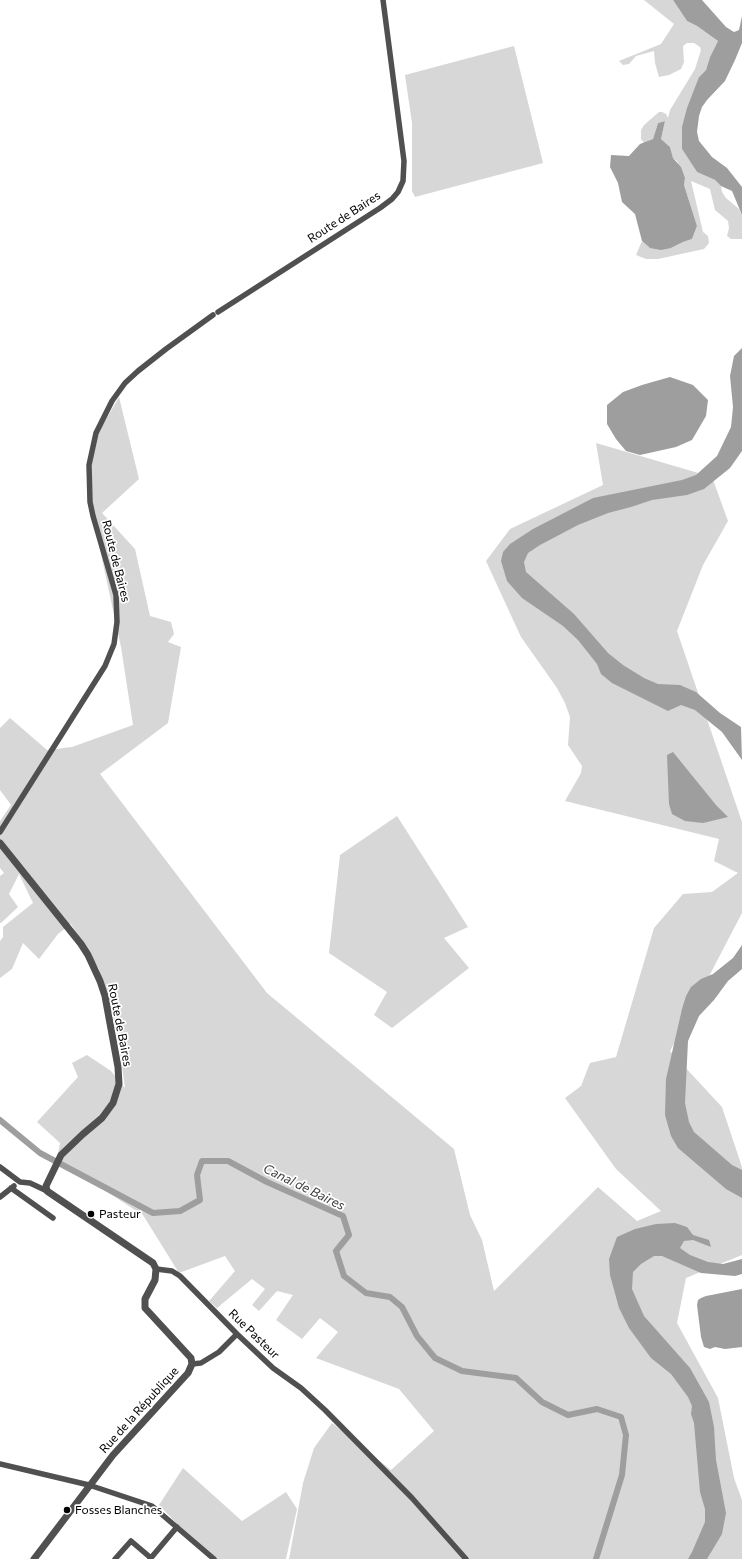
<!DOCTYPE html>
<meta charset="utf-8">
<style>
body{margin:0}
canvas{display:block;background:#fff}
</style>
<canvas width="742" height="1559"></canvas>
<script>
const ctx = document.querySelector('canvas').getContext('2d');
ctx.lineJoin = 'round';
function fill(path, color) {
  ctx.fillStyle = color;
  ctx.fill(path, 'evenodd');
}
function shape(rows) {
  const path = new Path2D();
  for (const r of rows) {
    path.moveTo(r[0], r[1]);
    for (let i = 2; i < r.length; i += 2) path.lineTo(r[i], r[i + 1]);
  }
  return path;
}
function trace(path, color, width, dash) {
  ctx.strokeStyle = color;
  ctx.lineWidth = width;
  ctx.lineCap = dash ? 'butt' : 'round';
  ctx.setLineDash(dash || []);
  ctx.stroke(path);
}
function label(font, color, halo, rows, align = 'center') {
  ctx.font = font + ' Commissioner,sans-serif';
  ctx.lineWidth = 3.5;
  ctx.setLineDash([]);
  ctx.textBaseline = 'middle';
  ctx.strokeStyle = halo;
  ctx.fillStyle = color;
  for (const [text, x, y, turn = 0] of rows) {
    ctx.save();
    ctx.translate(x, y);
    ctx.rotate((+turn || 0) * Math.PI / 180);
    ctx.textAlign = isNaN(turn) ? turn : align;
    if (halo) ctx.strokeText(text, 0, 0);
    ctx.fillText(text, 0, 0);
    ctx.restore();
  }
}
fill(shape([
 [644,0,673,0,687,21,697,26,718,41,710,57,706,70,699,77,682,149,697,172,715,180,721,186,722,192,726,198,739,209,742,215,742,239,731,239,727,236,729,228,728,221,715,210,710,189,691,181,703,232,708,236,709,243,704,249,658,259,646,259,636,255,642,241,650,248,671,248,683,242,692,239,697,226,684,185,685,178,677,161,673,158,670,147,661,139,665,121,658,123,653,139,644,143,641,139,641,130,644,125,659,112,662,112,666,114,668,118,670,110,695,69,701,50,700,47,694,43,687,43,683,46,684,62,681,69,669,75,659,77,655,63,654,51,636,56,629,64,623,65,619,61,661,44,674,24],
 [514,46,543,163,415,197,412,191,412,123,405,75],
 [119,397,139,479,102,513,135,549,150,616,171,622,174,634,168,642,181,647,168,723,100,774,267,993,454,1149,470,1215,482,1240,494,1291,598,1187,637,1221,661,1211,616,1169,565,1098,581,1086,590,1063,616,1057,654,928,683,894,712,892,738,873,714,861,719,839,565,801,581,773,582,766,568,745,570,717,565,703,557,688,521,637,486,561,510,529,603,485,596,443,712,477,728,521,703,565,677,631,742,822,742,913,670,1051,722,1107,742,1167,742,1255,686,1278,677,1323,718,1398,734,1478,742,1500,742,1559,289,1559,303,1483,314,1448,332,1423,391,1470,434,1431,399,1389,316,1358,338,1332,320,1318,302,1339,276,1320,293,1295,277,1291,259,1311,252,1305,265,1289,252,1279,217,1308,209,1301,235,1271,225,1256,179,1273,143,1215,57,1160,60,1143,37,1122,78,1077,72,1063,87,1055,111,1071,125,1088,117,1030,99,969,71,924,58,934,39,959,23,943,12,969,0,978,0,941,3,937,3,927,33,903,19,874,9,894,18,907,1,923,0,923,0,876,4,873,0,868,0,821,11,805,0,790,0,728,10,718,47,750,72,747,133,725,121,647,89,499,94,440],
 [397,816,468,927,444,938,469,968,392,1028,374,1015,387,992,329,953,340,855],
 [183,1468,242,1521,286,1492,297,1509,286,1559,211,1559,159,1505]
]), '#d7d7d7');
fill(shape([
 [673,0,702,0,726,27,734,32,739,30,742,16,742,43,735,60,725,81,707,100,702,107,699,116,697,132,699,141,712,157,727,168,742,187,742,215,732,191,721,186,715,180,697,172,682,149,682,127,687,108,699,77,706,70,710,57,718,41,697,26,687,21],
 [665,121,661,139,670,147,673,158,681,167,685,178,684,185,697,226,692,239,683,242,671,248,661,250,650,248,642,241,635,214,622,202,618,183,610,167,611,155,629,156,640,144,653,139,658,123],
 [742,348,742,451,730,468,704,489,687,495,652,500,631,507,608,513,578,525,540,545,528,553,524,562,526,572,574,614,608,653,623,665,644,678,658,684,680,685,696,692,720,713,741,727,742,760,722,732,695,710,681,705,668,711,612,683,601,674,597,664,578,640,563,626,522,598,507,581,501,561,503,552,510,544,533,529,593,498,682,480,696,475,717,456,731,427,733,407,730,376,734,356],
 [670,377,693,385,708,400,706,416,692,440,676,447,640,455,626,451,616,439,607,424,607,405,623,392,642,385],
 [673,752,716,805,728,817,703,823,685,821,672,814,669,804,667,755],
 [742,945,742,969,728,981,714,1000,699,1016,688,1041,685,1103,689,1122,694,1132,732,1165,742,1170,742,1198,726,1189,678,1148,671,1136,665,1115,666,1079,682,1009,686,996,691,987,701,979,713,974,733,958],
 [675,1223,687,1227,693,1235,709,1240,711,1247,693,1240,684,1241,680,1248,690,1255,708,1262,723,1264,742,1259,742,1274,735,1276,701,1273,662,1256,654,1256,641,1264,633,1272,632,1289,644,1316,690,1368,709,1402,714,1427,716,1460,726,1513,722,1534,707,1559,688,1559,692,1552,705,1522,705,1509,700,1492,694,1423,691,1414,692,1406,688,1397,671,1374,651,1358,629,1328,619,1308,610,1275,609,1259,617,1237,635,1229,656,1224],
 [742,1289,742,1347,725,1349,715,1347,710,1349,704,1347,701,1337,697,1305,698,1300,701,1298,706,1296]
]), '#9e9e9e');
trace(shape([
 [0,1120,40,1153,153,1213,180,1211,200,1200,197,1175,202,1161,228,1161,267,1182,343,1216,349,1235,336,1251,344,1276,366,1293,390,1297,402,1307,417,1336,435,1358,462,1371,516,1378,542,1402,568,1415,597,1409,621,1417,626,1435,622,1475,596,1559]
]), '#9e9e9e', 6);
trace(shape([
 [218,312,380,208,392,199,398,192,403,181,404,161,383,0],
 [0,832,105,666,114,644,117,622,116,595,93,516,90,502,89,465,96,433,112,401,125,383,138,371,166,349,213,315],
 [0,1167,20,1182,30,1183,47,1191],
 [11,1188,53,1218],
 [0,1197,14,1186],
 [156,1269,172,1271,180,1276,237,1334,273,1368,301,1388,325,1410,412,1498,466,1559],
 [192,1364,201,1363,219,1352,237,1334],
 [0,1464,89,1485,152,1506,214,1559],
 [115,1559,131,1541,151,1558],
 [150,1559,177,1527]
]), '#505050', 5.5);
trace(shape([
 [0,843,81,944,88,955,100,981,105,996,118,1067,119,1084,113,1103,102,1118,83,1134,61,1155,46,1186,47,1191,153,1263,156,1269,155,1280,145,1299,145,1308,191,1358,192,1364,188,1373,113,1455,34,1559]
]), '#505050', 7);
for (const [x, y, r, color] of [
 [91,1214,4,"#000"],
 [67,1510,4,"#000"]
]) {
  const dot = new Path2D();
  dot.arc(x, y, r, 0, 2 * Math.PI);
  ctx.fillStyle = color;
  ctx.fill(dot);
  trace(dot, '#fff', 1.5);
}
label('12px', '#000', '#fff', [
 ["Route de Baires",344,217,-33],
 ["Route de Baires",116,561,76],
 ["Route de Baires",120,1025,79],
 ["Rue Pasteur",254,1334,44],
 ["Rue de la République",139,1410,-48]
]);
label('12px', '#000', '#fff', [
 ["Pasteur",99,1214],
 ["Fosses Blanches",75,1510]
], 'left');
label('italic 13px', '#3f3f3f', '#fff', [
 ["Canal de Baires",304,1187,26]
]);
</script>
